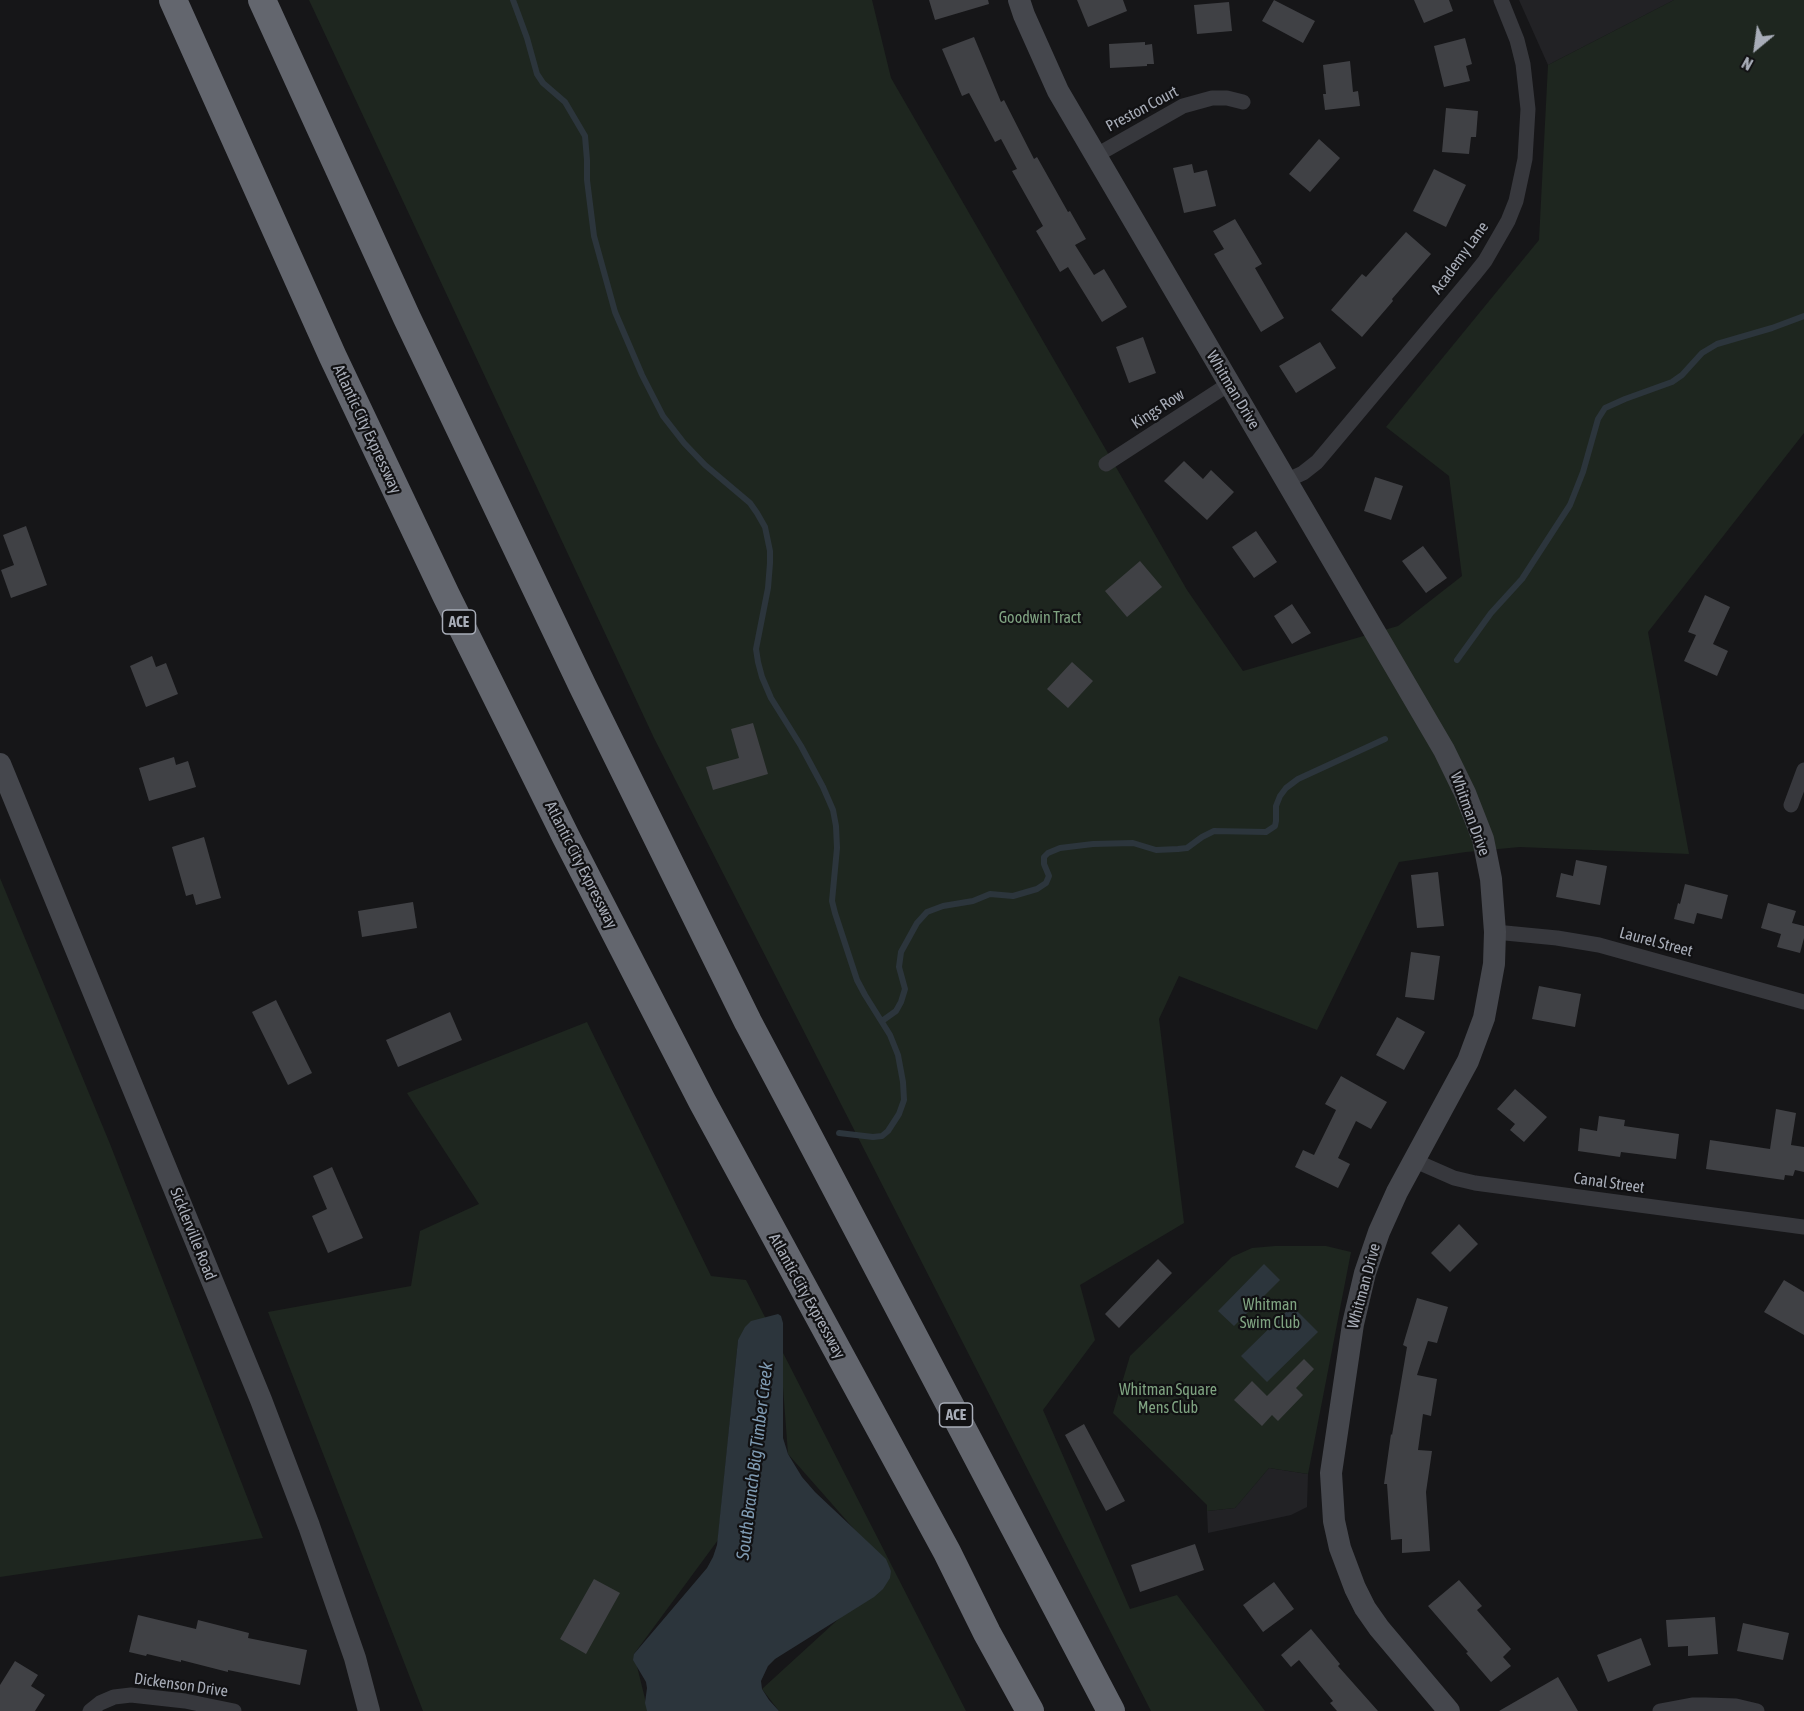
<!DOCTYPE html>
<style>
body{margin:0}
#map{position:relative;width:1804px;height:1711px;overflow:hidden;background:#161618;font-family:"Asap Condensed",sans-serif}
canvas{display:block}
.north{position:absolute;left:1726px;top:18px;width:60px;height:60px;-webkit-text-stroke:4px #111113;paint-order:stroke;rotate:209deg;font-size:16px;font-weight:700;line-height:24px;text-align:center;color:#a8adb8}
.north::after{content:'';display:block;margin:auto;width:21px;height:27px;background:#a8adb8;clip-path:polygon(50% 0,100% 100%,50% 72%,0 100%)}
</style>
<div id="map">
<canvas width="1804" height="1711"></canvas>
<div class="north">N</div>
</div>
<script>
const ctx = document.querySelector('canvas').getContext('2d');
ctx.lineJoin = 'round';
function fill(path, color) {
  ctx.fillStyle = color;
  ctx.fill(path, 'evenodd');
}
function shape(rows) {
  const path = new Path2D();
  for (const r of rows) {
    path.moveTo(r[0], r[1]);
    for (let i = 2; i < r.length; i += 2) path.lineTo(r[i], r[i + 1]);
  }
  return path;
}
function trace(path, color, width, dash) {
  ctx.strokeStyle = color;
  ctx.lineWidth = width;
  ctx.lineCap = dash ? 'butt' : 'round';
  ctx.setLineDash(dash || []);
  ctx.stroke(path);
}
function label(font, color, halo, rows, align = 'center') {
  ctx.font = font + ' "Asap Condensed",sans-serif';
  ctx.lineWidth = 4.5;
  ctx.setLineDash([]);
  ctx.textBaseline = 'middle';
  ctx.strokeStyle = halo;
  ctx.fillStyle = color;
  for (const [text, x, y, turn = 0] of rows) {
    ctx.save();
    ctx.translate(x, y);
    ctx.rotate((+turn || 0) * Math.PI / 180);
    ctx.textAlign = isNaN(turn) ? turn : align;
    if (halo) ctx.strokeText(text, 0, 0);
    ctx.fillText(text, 0, 0);
    ctx.restore();
  }
}
fill(shape([
 [1519,0,1674,0,1548,65],
 [1269,1468,1308,1474,1307,1507,1291,1515,1208,1533,1207,1511,1235,1508]
]), '#222225');
fill(shape([
 [309,0,872,0,891,78,1187,590,1243,671,1398,626,1462,576,1449,476,1386,427,1539,240,1548,65,1674,0,1804,0,1804,433,1648,632,1689,854,1520,847,1466,852,1399,862,1317,1030,1179,976,1159,1019,1184,1223,1080,1285,1095,1340,1043,1410,1130,1609,1177,1595,1265,1711,1151,1711,654,738],
 [0,878,110,1144,263,1538,0,1577],
 [587,1022,711,1276,746,1280,767,1321,738,1340,718,1540,634,1654,648,1711,423,1711,268,1312,411,1286,420,1231,479,1204,407,1093],
 [1275,1246,1326,1246,1351,1252,1308,1474,1269,1468,1235,1508,1207,1511,1207,1505,1113,1413,1130,1356,1232,1257,1252,1248],
 [780,1347,966,1711,779,1711,762,1689,891,1571,788,1454]
]), '#1e261f');
fill(shape([
 [1264,1264,1280,1280,1234,1326,1218,1311],
 [1292,1306,1318,1332,1267,1382,1241,1356],
 [778,1314,781,1316,783,1323,783,1438,788,1454,802,1477,815,1492,886,1559,891,1571,890,1578,883,1589,874,1597,775,1659,768,1666,761,1681,762,1689,769,1700,779,1711,647,1711,645,1703,647,1688,646,1682,633,1660,634,1654,707,1568,713,1557,717,1545,738,1340,745,1327,751,1321]
]), '#2c353c');
trace(shape([
 [513,0,527,38,537,74,543,83,565,102,585,136,587,160,587,180,594,236,615,312,642,375,663,416,684,443,705,465,750,503,757,513,765,527,770,551,770,563,768,588,756,649,758,662,762,677,771,698,801,746,823,787,833,810,836,826,837,848,832,901,835,913,857,980,865,995,890,1035,898,1055,903,1082,904,1100,899,1114,888,1131,882,1136,873,1137,839,1133],
 [1457,660,1491,613,1522,579,1570,505,1583,472,1598,419,1605,408,1625,399,1672,382,1682,375,1702,353,1717,344,1772,328,1804,316],
 [882,1021,896,1011,901,1002,905,989,899,967,901,952,917,923,927,912,943,906,973,901,990,894,1013,896,1037,889,1046,883,1049,876,1044,864,1044,857,1048,853,1060,848,1093,844,1133,843,1156,850,1178,849,1187,848,1202,837,1214,831,1266,832,1275,826,1276,821,1276,806,1280,796,1286,788,1298,779,1385,739]
]), '#2c353c', 6);
fill(shape([
 [929,0,988,0,989,4,935,20],
 [1077,0,1123,0,1127,11,1088,27],
 [1274,0,1315,21,1303,43,1262,21],
 [1414,0,1449,0,1453,11,1424,23],
 [1229,2,1232,31,1197,34,1194,5],
 [974,37,1001,102,1004,100,1034,159,1037,157,1068,212,1070,211,1086,239,1075,245,1094,275,1104,269,1127,307,1102,322,1068,267,1060,272,1036,231,1043,226,1012,171,1017,169,1001,139,995,142,969,93,962,96,942,49],
 [1465,38,1472,64,1466,66,1470,81,1444,87,1434,46],
 [1145,42,1145,45,1152,44,1154,64,1147,64,1147,66,1110,68,1109,44],
 [1350,61,1353,92,1358,91,1360,106,1325,110,1323,94,1326,94,1323,65],
 [1446,108,1478,111,1476,137,1471,137,1469,154,1442,152],
 [1319,139,1340,158,1310,192,1289,174],
 [1192,164,1194,173,1207,170,1216,206,1184,213,1173,168],
 [1434,169,1466,185,1446,227,1413,211],
 [1235,219,1262,264,1255,268,1284,318,1261,332,1214,254,1224,249,1213,231],
 [1406,232,1431,254,1392,299,1393,301,1362,337,1331,310,1362,274,1366,277],
 [1143,337,1156,373,1129,383,1116,347],
 [1320,342,1336,368,1296,393,1279,366],
 [1184,461,1203,479,1211,470,1234,492,1207,520,1164,481],
 [1375,477,1403,486,1391,520,1364,511],
 [26,526,47,585,11,598,1,570,14,565,3,535],
 [1256,531,1277,562,1254,578,1232,547],
 [1423,546,1447,578,1426,593,1402,561],
 [1140,561,1162,587,1127,617,1105,591],
 [1705,595,1730,607,1713,644,1728,651,1717,676,1684,661,1696,635,1688,632],
 [1292,604,1311,633,1292,644,1274,616],
 [152,656,156,667,166,663,178,694,146,707,130,666],
 [1072,662,1093,681,1068,708,1047,689],
 [753,723,768,774,713,790,706,767,739,758,731,729],
 [174,757,176,765,188,761,196,787,149,801,139,768],
 [204,837,221,898,196,905,193,894,186,896,172,847],
 [1576,860,1607,866,1600,905,1556,897,1561,873,1573,876],
 [1438,872,1444,926,1417,928,1411,875],
 [1685,884,1728,895,1722,919,1697,913,1694,924,1674,919,1678,903,1680,904],
 [413,902,417,928,362,937,358,911],
 [1768,903,1796,911,1792,923,1804,926,1804,938,1800,953,1777,947,1781,934,1761,928],
 [1411,952,1440,956,1434,1000,1405,997],
 [1539,986,1581,994,1575,1027,1532,1019],
 [276,1000,312,1073,288,1085,252,1012],
 [450,1012,462,1040,398,1067,386,1040],
 [1397,1017,1425,1032,1404,1070,1376,1055],
 [1341,1076,1387,1102,1371,1129,1356,1121,1338,1158,1350,1164,1338,1188,1295,1167,1303,1150,1314,1155,1336,1110,1325,1104],
 [1515,1089,1547,1117,1524,1142,1510,1130,1515,1124,1497,1109],
 [1776,1109,1796,1113,1791,1145,1804,1147,1804,1172,1795,1170,1793,1176,1785,1175,1784,1180,1706,1169,1710,1140,1770,1149],
 [1599,1116,1625,1120,1624,1126,1679,1134,1676,1159,1621,1152,1620,1157,1578,1151,1580,1128,1597,1131],
 [332,1167,363,1238,328,1253,312,1216,327,1209,313,1176],
 [1459,1224,1478,1244,1450,1272,1431,1253],
 [1158,1259,1172,1273,1119,1328,1105,1314],
 [1784,1280,1804,1292,1804,1335,1764,1312],
 [1417,1298,1448,1307,1437,1343,1428,1341,1417,1375,1437,1379,1431,1416,1423,1414,1418,1450,1432,1451,1426,1492,1430,1551,1402,1553,1402,1539,1391,1540,1387,1484,1384,1484,1391,1434,1392,1435,1407,1347,1403,1345],
 [1304,1359,1314,1369,1296,1388,1303,1395,1278,1421,1272,1415,1262,1426,1234,1400,1252,1381,1267,1396],
 [1084,1424,1125,1501,1106,1511,1065,1435],
 [1195,1544,1204,1570,1140,1592,1131,1565],
 [594,1579,620,1593,586,1654,560,1639],
 [1459,1580,1482,1606,1477,1610,1511,1649,1503,1657,1511,1666,1491,1682,1466,1653,1468,1652,1428,1606],
 [1274,1582,1294,1609,1263,1632,1243,1605],
 [138,1615,196,1629,198,1620,249,1633,248,1638,307,1650,300,1685,228,1670,228,1672,181,1660,181,1662,147,1654,146,1656,129,1652],
 [1715,1617,1718,1654,1688,1656,1688,1646,1668,1647,1666,1620],
 [1743,1623,1789,1633,1783,1660,1737,1651],
 [1311,1629,1340,1664,1338,1666,1378,1711,1337,1711,1330,1703,1333,1701,1299,1660,1291,1667,1281,1655],
 [1641,1638,1651,1665,1608,1682,1597,1655],
 [15,1661,38,1675,31,1686,45,1695,35,1711,0,1711,0,1685],
 [1558,1677,1578,1711,1499,1711]
]), '#404145');
trace(shape([
 [1095,156,1183,106,1212,98,1227,98,1243,102],
 [1106,464,1229,384],
 [1288,480,1303,473,1317,462,1328,449,1473,276,1485,261,1508,221,1516,201,1525,159,1528,109,1523,64,1517,40,1501,0],
 [1791,805,1804,770],
 [1495,932,1557,938,1599,945,1804,1002],
 [1413,1160,1454,1178,1475,1183,1804,1227],
 [90,1711,100,1703,114,1697,131,1695,185,1701,234,1711],
 [1660,1711,1692,1705,1706,1705,1736,1706,1757,1711]
]), '#37383d', 15);
trace(shape([
 [1019,0,1024,15,1058,91,1444,750,1465,793,1483,839,1491,879,1495,932,1494,964,1484,1018,1468,1061,1397,1192,1379,1232,1365,1273,1353,1324,1331,1473,1334,1521,1340,1548,1355,1588,1365,1608,1379,1628,1449,1711],
 [0,764,261,1400,309,1526,355,1658,369,1711]
]), '#45474d', 22);
trace(shape([
 [173,0,333,357,446,595,566,837,702,1101,947,1552,987,1633,1030,1711],
 [262,0,407,318,583,687,748,1022,800,1120,1111,1711]
]), '#63666e', 28);
for (const [x, y, w] of [
 [459,622,33],
 [956,1415,33]
]) {
  const box = new Path2D();
  box.roundRect(x - w / 2, y - 12, w, 24, 4.5);
  ctx.fillStyle = '#111113';
  ctx.fill(box);
  trace(box, '#a8adb8', 1.5);
}
label('bold 15px', '#a8adb8', null, [
 ["ACE",459,622],
 ["ACE",956,1415]
]);
label('16px', '#a8adb8', '#111113', [
 ["Preston Court",1142,109,-28],
 ["Academy Lane",1460,258,-54],
 ["Whitman Drive",1233,390,59],
 ["Kings Row",1158,409,-33],
 ["Atlantic City Expressway",367,429,65],
 ["Whitman Drive",1470,814,70],
 ["Atlantic City Expressway",581,865,63],
 ["Laurel Street",1656,942,15],
 ["Canal Street",1609,1183,8],
 ["Sicklerville Road",193,1234,68],
 ["Whitman Drive",1364,1286,-75],
 ["Atlantic City Expressway",807,1296,61],
 ["Dickenson Drive",181,1685,8]
]);
label('16px', '#7fa381', '#111113', [
 ["Goodwin Tract",1040,618],
 ["Whitman",1270,1305],
 ["Swim Club",1270,1323],
 ["Whitman Square",1168,1390],
 ["Mens Club",1168,1408]
]);
label('italic 18px', '#7f9bb3', '#111113', [
 ["South Branch Big Timber Creek",755,1461,-83]
]);
</script>
